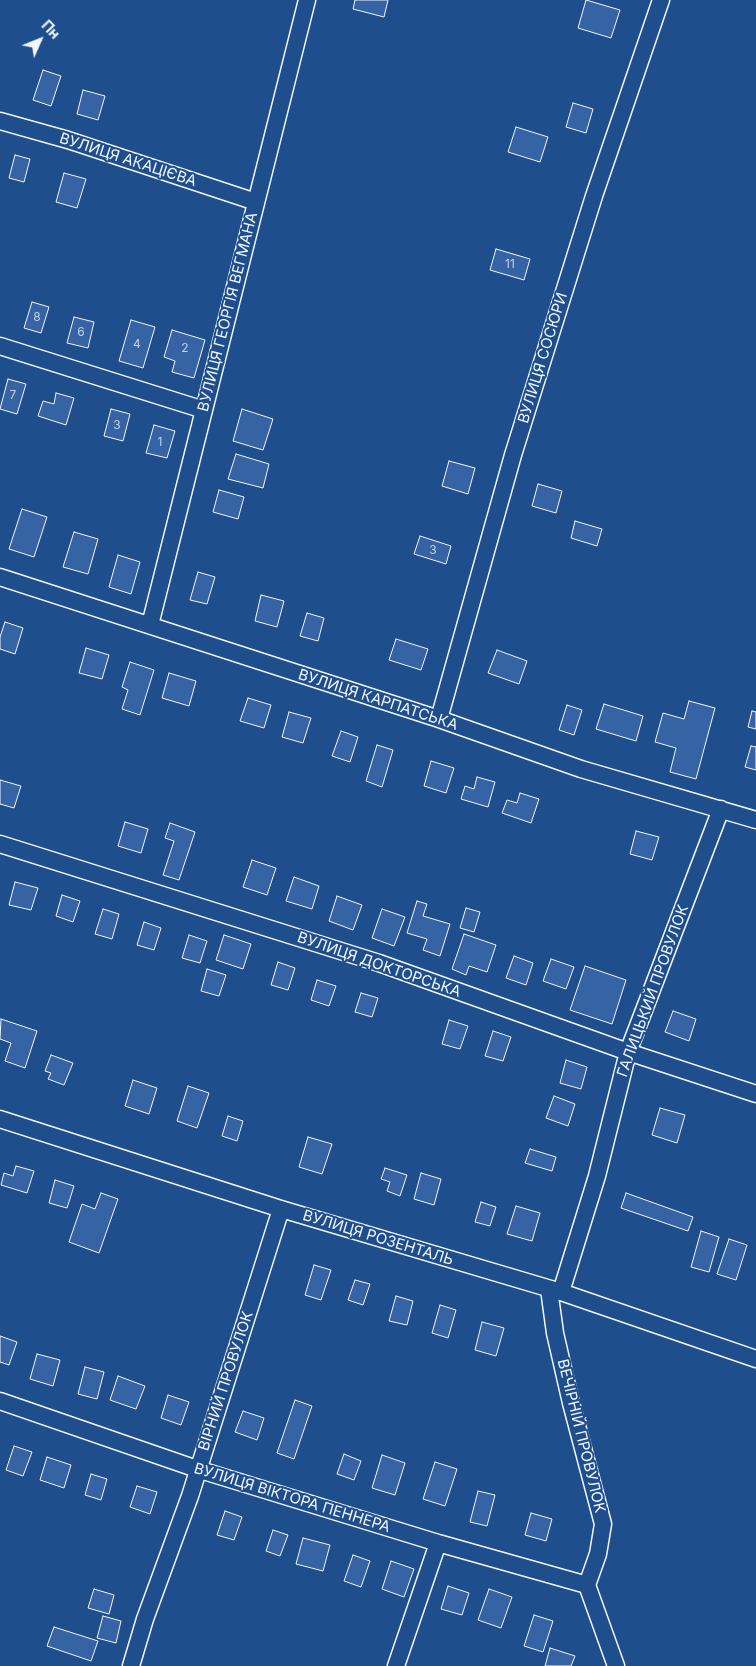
<!DOCTYPE html>
<meta charset="utf-8">
<style>
body{margin:0}
#map{position:relative;width:756px;height:1666px;overflow:hidden;background:#1f4e8c;font-family:Inter,sans-serif}
canvas{display:block}
.north{position:absolute;left:15px;top:15px;width:50px;height:50px;-webkit-text-stroke:4px #1f4e8c;paint-order:stroke;rotate:46deg;font-size:14px;font-weight:700;line-height:20px;text-align:center;color:#f2f6ff}
.north::after{content:'';display:block;margin:auto;width:18px;height:22px;background:#f2f6ff;clip-path:polygon(50% 0,100% 100%,50% 72%,0 100%)}
</style>
<div id="map">
<canvas width="756" height="1666"></canvas>
<div class="north">Пн</div>
</div>
<script>
const ctx = document.querySelector('canvas').getContext('2d');
ctx.lineJoin = 'round';
function fill(path, color) {
  ctx.fillStyle = color;
  ctx.fill(path, 'evenodd');
}
function shape(rows) {
  const path = new Path2D();
  for (const r of rows) {
    path.moveTo(r[0], r[1]);
    for (let i = 2; i < r.length; i += 2) path.lineTo(r[i], r[i + 1]);
  }
  return path;
}
function trace(path, color, width, dash) {
  ctx.strokeStyle = color;
  ctx.lineWidth = width;
  ctx.lineCap = dash ? 'butt' : 'round';
  ctx.setLineDash(dash || []);
  ctx.stroke(path);
}
function label(font, color, halo, rows, align = 'center') {
  ctx.font = font + ' Inter,sans-serif';
  ctx.lineWidth = 4;
  ctx.setLineDash([]);
  ctx.textBaseline = 'middle';
  ctx.strokeStyle = halo;
  ctx.fillStyle = color;
  for (const [text, x, y, turn = 0] of rows) {
    ctx.save();
    ctx.translate(x, y);
    ctx.rotate((+turn || 0) * Math.PI / 180);
    ctx.textAlign = isNaN(turn) ? turn : align;
    if (halo) ctx.strokeText(text, 0, 0);
    ctx.fillText(text, 0, 0);
    ctx.restore();
  }
}
const building = shape([
 [355,0,388,0,384,17,353,9,355,0],
 [586,0,620,10,611,38,578,28,586,0],
 [43,70,61,76,51,106,33,100,43,70],
 [83,90,105,96,98,120,77,114,83,90],
 [573,103,593,109,586,133,566,127,573,103],
 [516,127,548,137,540,162,508,152,516,127],
 [15,155,30,159,24,182,9,178,15,155],
 [64,173,86,179,77,208,56,202,64,173],
 [496,249,530,259,524,280,490,270,496,249],
 [32,302,49,307,41,333,24,328,32,302],
 [74,317,94,322,88,348,67,343,74,317],
 [131,320,155,327,143,368,119,361,131,320],
 [172,330,205,340,194,378,172,372,175,361,164,357,172,330],
 [8,379,26,384,17,414,0,409,8,379],
 [56,393,74,398,66,425,38,416,43,401,54,404,56,393],
 [111,409,130,414,123,441,104,436,111,409],
 [242,409,273,419,263,450,233,441,242,409],
 [154,425,175,431,167,458,146,453,154,425],
 [236,454,269,464,263,488,228,479,236,454],
 [449,461,475,468,468,494,442,486,449,461],
 [538,484,562,491,556,513,532,506,538,484],
 [219,490,244,497,238,519,213,512,219,490],
 [22,509,47,517,34,557,9,549,22,509],
 [575,521,602,529,597,546,571,538,575,521],
 [74,532,98,539,88,574,63,567,74,532],
 [420,536,451,546,446,564,414,554,420,536],
 [118,555,140,562,131,594,109,587,118,555],
 [198,572,215,577,207,604,190,600,198,572],
 [261,595,284,601,277,627,255,621,261,595],
 [307,613,324,618,318,641,300,636,307,613],
 [5,622,23,628,15,654,0,649,0,637,5,622],
 [396,639,428,649,421,670,389,660,396,639],
 [86,648,109,655,102,679,79,673,86,648],
 [497,650,527,661,519,684,488,673,497,650],
 [130,662,154,670,140,715,122,709,128,690,122,687,130,662],
 [169,673,196,681,189,706,162,698,169,673],
 [248,698,271,705,264,728,240,721,248,698],
 [689,701,715,708,696,779,670,772,676,748,655,742,663,713,684,719,689,701],
 [604,704,643,716,636,741,596,729,604,704],
 [567,705,582,710,574,735,559,730,567,705],
 [752,711,756,712,756,729,748,727,752,711],
 [289,712,311,718,303,743,282,737,289,712],
 [341,731,358,737,350,762,332,756,341,731],
 [377,745,393,750,382,787,366,781,377,745],
 [751,746,756,747,756,770,745,767,751,746],
 [431,761,454,768,446,793,424,786,431,761],
 [477,777,495,782,488,807,461,799,465,786,474,789,477,777],
 [0,780,21,786,14,808,0,804,0,780],
 [520,793,539,799,531,823,502,813,507,800,517,803,520,793],
 [125,822,148,829,141,853,118,846,125,822],
 [170,823,195,832,179,880,163,875,174,841,165,838,170,823],
 [636,831,659,837,652,860,630,854,636,831],
 [252,860,276,868,267,895,243,887,252,860],
 [294,877,319,886,312,909,286,901,294,877],
 [15,882,38,888,31,910,9,905,15,882],
 [62,895,80,901,73,922,56,916,62,895],
 [337,896,362,905,353,930,329,921,337,896],
 [417,901,427,904,423,916,450,924,440,956,423,950,427,939,407,933,417,901],
 [466,908,480,912,474,932,460,928,466,908],
 [103,909,119,914,112,939,95,934,103,909],
 [382,909,405,917,394,946,372,938,382,909],
 [144,922,161,928,154,950,137,945,144,922],
 [464,934,496,945,487,972,469,966,466,975,452,969,464,934],
 [189,935,207,941,200,963,182,958,189,935],
 [224,935,251,944,243,969,216,960,224,935],
 [514,956,533,963,526,985,506,978,514,956],
 [551,959,574,967,566,989,543,981,551,959],
 [278,962,295,968,288,990,271,985,278,962],
 [585,966,626,980,612,1024,570,1010,585,966],
 [207,969,226,975,219,996,201,991,207,969],
 [317,980,336,986,329,1006,311,1000,317,980],
 [361,993,378,998,372,1017,355,1012,361,993],
 [673,1011,696,1019,689,1041,665,1032,673,1011],
 [1,1019,37,1031,25,1068,5,1061,11,1043,0,1039,1,1019],
 [449,1020,468,1026,460,1049,442,1044,449,1020],
 [493,1031,511,1037,503,1061,485,1056,493,1031],
 [51,1055,73,1063,64,1085,48,1079,51,1073,45,1071,51,1055],
 [566,1060,587,1067,581,1089,560,1083,566,1060],
 [133,1080,157,1088,149,1114,125,1106,133,1080],
 [188,1086,209,1093,197,1128,177,1121,188,1086],
 [554,1096,575,1104,568,1126,546,1118,554,1096],
 [660,1108,685,1115,677,1143,652,1135,660,1108],
 [228,1116,243,1121,237,1141,222,1136,228,1116],
 [308,1137,332,1144,322,1174,299,1167,308,1137],
 [530,1149,556,1157,552,1171,525,1163,530,1149],
 [16,1166,34,1171,27,1193,1,1185,4,1173,13,1176,16,1166],
 [385,1168,407,1175,400,1196,387,1191,390,1182,381,1179,385,1168],
 [421,1173,441,1179,434,1205,414,1199,421,1173],
 [55,1180,74,1186,67,1208,49,1203,55,1180],
 [101,1193,118,1199,99,1253,69,1242,82,1204,95,1209,101,1193],
 [626,1193,693,1217,688,1231,621,1208,626,1193],
 [481,1202,496,1207,490,1226,475,1222,481,1202],
 [516,1206,540,1213,532,1241,507,1234,516,1206],
 [701,1231,719,1237,709,1272,691,1267,701,1231],
 [729,1239,747,1245,736,1280,717,1274,729,1239],
 [314,1265,331,1270,321,1300,305,1295,314,1265],
 [355,1280,370,1284,363,1305,348,1300,355,1280],
 [396,1296,413,1301,407,1325,389,1321,396,1296],
 [440,1305,456,1310,448,1338,432,1333,440,1305],
 [482,1322,504,1328,496,1356,475,1350,482,1322],
 [0,1336,17,1342,9,1365,0,1362,0,1336],
 [37,1354,60,1360,53,1386,30,1379,37,1354],
 [85,1367,104,1372,97,1399,78,1394,85,1367],
 [118,1376,145,1386,136,1409,110,1400,118,1376],
 [168,1395,189,1402,181,1425,161,1418,168,1395],
 [295,1400,312,1406,294,1459,277,1453,295,1400],
 [243,1411,264,1418,257,1440,235,1432,243,1411],
 [14,1446,32,1452,23,1476,6,1470,14,1446],
 [344,1454,361,1461,354,1480,337,1474,344,1454],
 [382,1455,405,1463,395,1495,372,1488,382,1455],
 [47,1457,71,1465,64,1488,40,1480,47,1457],
 [435,1462,457,1469,445,1506,423,1499,435,1462],
 [91,1474,107,1479,101,1500,85,1495,91,1474],
 [137,1486,157,1492,150,1514,130,1507,137,1486],
 [478,1491,495,1495,487,1526,470,1522,478,1491],
 [225,1511,242,1517,234,1540,217,1535,225,1511],
 [531,1513,552,1519,546,1541,525,1535,531,1513],
 [273,1530,288,1535,280,1556,266,1551,273,1530],
 [303,1538,330,1545,323,1571,296,1564,303,1538],
 [353,1555,370,1561,361,1587,344,1581,353,1555],
 [391,1561,414,1569,404,1597,382,1589,391,1561],
 [448,1586,469,1593,462,1615,441,1609,448,1586],
 [94,1589,114,1595,109,1614,88,1608,94,1589],
 [489,1589,512,1597,501,1628,478,1620,489,1589],
 [534,1615,553,1621,543,1652,524,1646,534,1615],
 [103,1616,121,1621,116,1643,97,1638,103,1616],
 [54,1627,98,1641,91,1661,47,1646,54,1627],
 [550,1648,575,1656,571,1666,545,1666,550,1648]
]);
fill(building, '#3563a3');
trace(building, '#f2f6ff', 1);
const street = shape([
 [0,121,68,140,256,202],
 [0,346,204,410],
 [0,577,439,719,581,769,756,820],
 [150,625,307,0],
 [439,719,513,455,594,196,661,0],
 [0,844,379,963,628,1052,756,1094],
 [0,1119,281,1209,561,1292,756,1359],
 [549,1289,555,1333,571,1403,603,1524,598,1554,587,1585,616,1666],
 [561,1292,597,1176,628,1052,721,809],
 [0,1401,197,1469,438,1543,587,1585],
 [131,1666,145,1619,190,1496,281,1209],
 [396,1666,438,1543]
]);
trace(street, '#f2f6ff', 19);
trace(street, '#1f4e8c', 16);
label('12px', '#c3d1e8', null, [
 ["11",510,264],
 ["8",37,317],
 ["6",81,332],
 ["4",137,344],
 ["2",185,348],
 ["7",13,395],
 ["3",117,425],
 ["1",160,442],
 ["3",433,550]
]);
label('15px', '#f2f6ff', '#1f4e8c', [
 ["ВУЛИЦЯ АКАЦІЄВА",128,160,18],
 ["ВУЛИЦЯ ГЕОРГІЯ ВЕГМАНА",228,312,-76],
 ["ВУЛИЦЯ СОСЮРИ",543,358,-73],
 ["ВУЛИЦЯ КАРПАТСЬКА",378,700,18],
 ["ВУЛИЦЯ ДОКТОРСЬКА",379,965,19],
 ["ГАЛИЦЬКИЙ ПРОВУЛОК",653,991,-70],
 ["ВУЛИЦЯ РОЗЕНТАЛЬ",378,1238,17],
 ["ВІРНИЙ ПРОВУЛОК",226,1381,-72],
 ["ВЕЧІРНІЙ ПРОВУЛОК",581,1436,76],
 ["ВУЛИЦЯ ВІКТОРА ПЕННЕРА",292,1498,17]
]);
</script>
